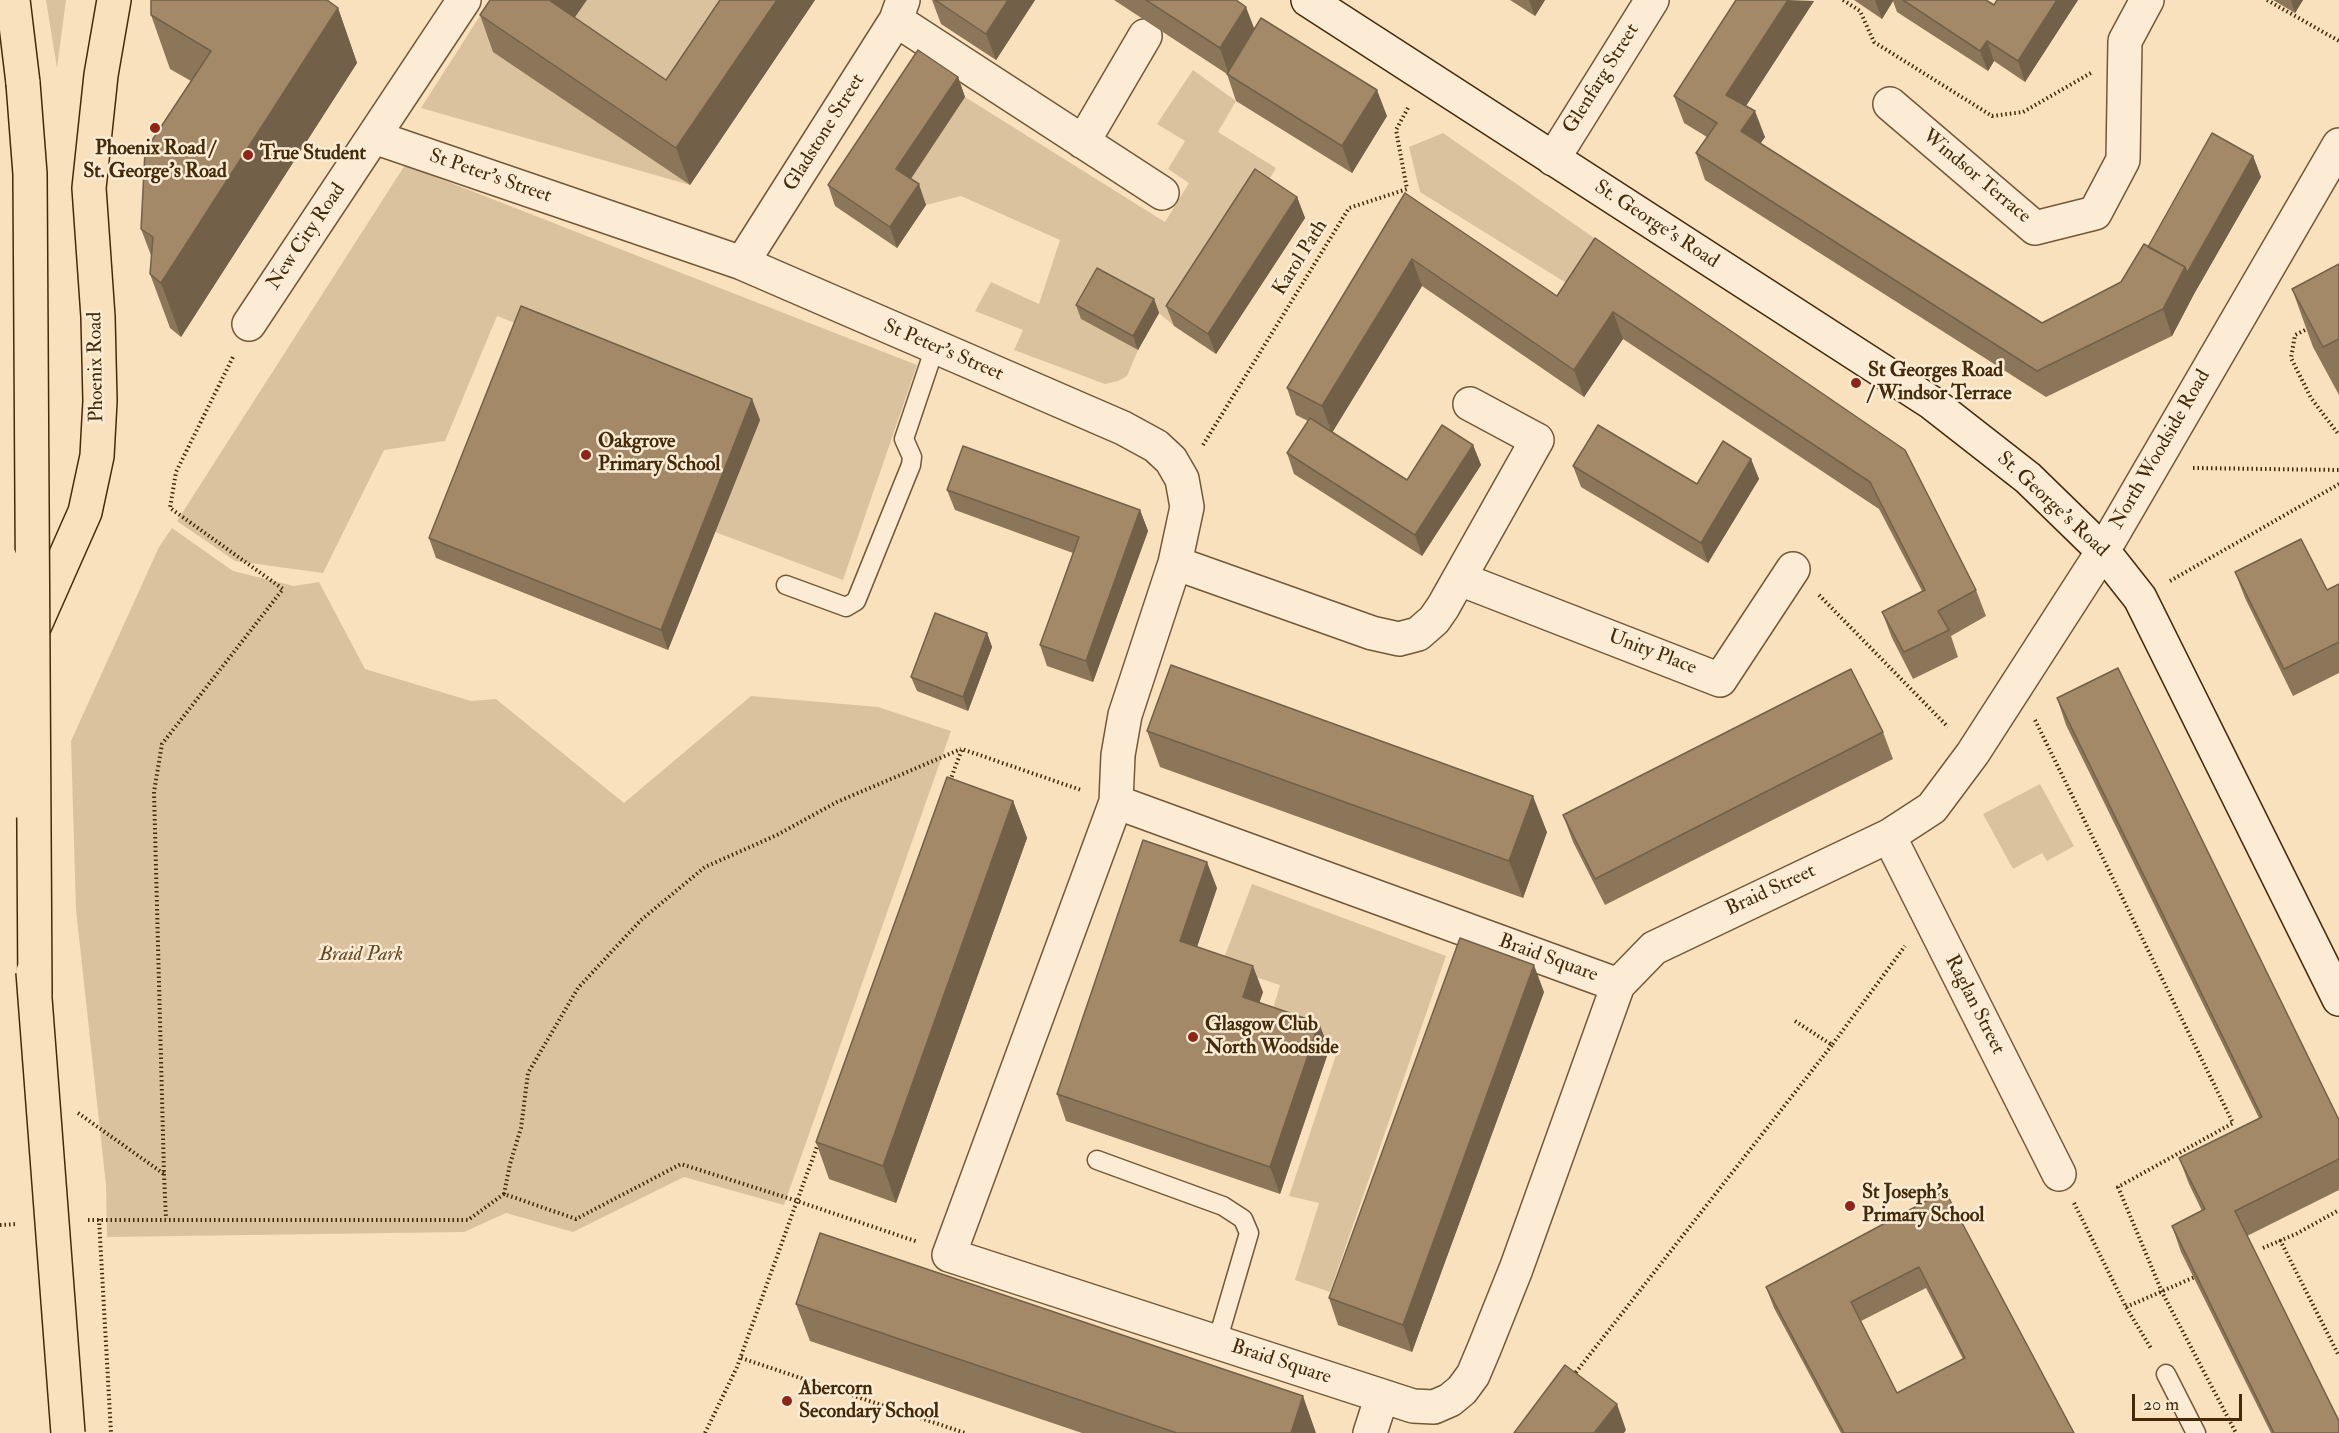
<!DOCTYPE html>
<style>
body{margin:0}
#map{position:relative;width:2339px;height:1433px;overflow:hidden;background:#fae1be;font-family:"IM FELL Double Pica",serif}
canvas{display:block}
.scale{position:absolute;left:2132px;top:1394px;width:110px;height:27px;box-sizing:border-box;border:3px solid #442a09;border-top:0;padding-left:8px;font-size:18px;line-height:21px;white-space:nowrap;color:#442a09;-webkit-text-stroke:4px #fcecd5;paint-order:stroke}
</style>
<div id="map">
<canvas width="2339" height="1433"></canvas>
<div class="scale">20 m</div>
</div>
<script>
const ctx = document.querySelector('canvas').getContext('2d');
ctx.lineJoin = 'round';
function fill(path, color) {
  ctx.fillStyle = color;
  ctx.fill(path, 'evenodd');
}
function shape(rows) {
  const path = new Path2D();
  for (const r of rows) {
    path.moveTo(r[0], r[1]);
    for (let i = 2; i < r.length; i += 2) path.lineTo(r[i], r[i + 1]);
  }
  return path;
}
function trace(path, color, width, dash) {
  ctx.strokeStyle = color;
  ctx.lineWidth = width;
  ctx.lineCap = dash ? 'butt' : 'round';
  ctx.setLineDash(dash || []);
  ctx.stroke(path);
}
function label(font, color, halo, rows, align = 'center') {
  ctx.font = font + ' "IM FELL Double Pica",serif';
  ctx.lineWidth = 5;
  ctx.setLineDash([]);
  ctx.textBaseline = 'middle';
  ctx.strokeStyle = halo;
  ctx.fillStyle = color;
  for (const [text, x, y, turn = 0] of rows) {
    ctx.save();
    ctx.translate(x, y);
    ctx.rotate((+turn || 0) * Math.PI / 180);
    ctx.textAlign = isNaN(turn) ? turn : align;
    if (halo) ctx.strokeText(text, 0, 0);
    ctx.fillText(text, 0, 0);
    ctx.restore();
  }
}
fill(shape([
 [46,0,66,0,57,68],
 [490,0,494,52,690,185,421,108],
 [587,0,758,0,679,116,562,36],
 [1193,70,1236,101,1218,132,1276,168,1263,190,1174,326,1159,313,1081,319,1138,350,1127,376,1118,381,1105,384,1014,350,1023,330,975,311,991,282,1039,304,1060,240,961,196,926,205,903,190,965,97,1165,222,1189,183,1168,169,1185,141,1157,124],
 [1443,133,1600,242,1571,286,1420,192,1409,147],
 [405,165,917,365,843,580,715,532,759,419,497,316,445,441,384,450,323,573,235,561,177,521],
 [172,528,233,571,294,586,319,582,365,669,471,701,496,699,624,803,751,696,878,707,951,731,784,1205,684,1177,573,1232,506,1213,464,1232,107,1237,106,1185,76,910,71,741,159,547],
 [2040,784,2074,846,2047,861,2042,853,2013,869,1983,814],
 [1252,884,1446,956,1330,1292,1295,1280,1319,1203,1289,1196,1340,1043,1270,1019,1280,985,1221,966]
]), '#dbc29f');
const lane = shape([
 [786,585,846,607,856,601,911,465,912,457,904,439,935,347],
 [1097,1160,1223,1206,1243,1219,1249,1233,1217,1342],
 [2166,1374,2196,1433]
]);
const street = shape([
 [896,20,1162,193],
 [1890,104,2035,228,2095,213,2123,160,2125,41,2147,0],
 [374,137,742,263,1123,428,1156,446,1171,460,1182,479,1187,507,1175,563,1125,715,1118,755,1116,802],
 [1083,142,1145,36],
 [1553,159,1652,0],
 [742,263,896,20,903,0],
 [249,324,464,0],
 [1175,563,1372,633,1399,639,1418,634,1434,620,1443,607,1537,440,1470,404],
 [1460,579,1720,680,1793,569],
 [1116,802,1618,985,1516,1269,1484,1349,1473,1375,1462,1390,1450,1400,1434,1407,1413,1406,949,1255,1116,802],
 [1889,836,2059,1174],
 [1618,985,1654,948,1889,836,1932,808,1973,753,2103,551,2339,145],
 [1370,1433,1382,1396]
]);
const secondary = shape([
 [1308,0,1932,403,2028,478,2103,551,2140,598,2339,999]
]);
const primary = shape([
 [31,634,85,512,97,456,100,401,98,317,89,188,101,75,114,0]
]);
const highway = shape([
 [13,0,23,83]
]);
trace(lane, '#725836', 21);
trace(street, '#725836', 36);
trace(secondary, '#442a09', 36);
trace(primary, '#442a09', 36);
trace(highway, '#442a09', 36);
trace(shape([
 [1843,0,1860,11,1874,42,1992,116,2023,112,2091,73],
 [2267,0,2339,41],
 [2309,328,2295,335,2291,358,2311,398,2339,435],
 [1203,445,1349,208,1407,189,1396,130,1409,106],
 [2193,468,2339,470],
 [2170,581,2339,484],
 [1819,595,1948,727],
 [2035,720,2233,1123,2118,1187,2162,1292,2236,1433],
 [950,781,962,749,1081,790],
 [1795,1021,1832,1045,1905,946],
 [78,1113,164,1174,154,792,162,744,283,589,170,508,176,472,234,355],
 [164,1174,166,1219],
 [504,1194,510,1164,521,1128,528,1073,578,988,641,920,705,867,777,835,837,802,961,749],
 [2074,1203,2126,1307,2152,1350],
 [99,1219,111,1433],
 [88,1220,468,1220,504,1194,576,1219,681,1164,797,1201,818,1144],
 [0,1225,17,1224],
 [2280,1240,2339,1356],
 [2263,1248,2296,1234,2339,1210],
 [2126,1307,2197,1276],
 [741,1358,965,1433],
 [1573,1376,1832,1045],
 [705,1433,737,1367,797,1201,918,1242]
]), '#442a09', 4, [1.5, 3]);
trace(lane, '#fcecd5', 18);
trace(street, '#fcecd5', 33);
trace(secondary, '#fcecd5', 33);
trace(primary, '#fae1be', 33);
trace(highway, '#fae1be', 33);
const highwayBridge = shape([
 [23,83,30,174,35,995],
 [0,558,9,744,15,801],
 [33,972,68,1433]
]);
trace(highwayBridge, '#442a09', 36, []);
trace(highwayBridge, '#fae1be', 33);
fill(shape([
 [720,0,815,0,690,185,493,52,480,15,666,80],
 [932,0,1035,0,996,60,941,24],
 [1114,0,1236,0,1254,29,1387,116,1352,173,1236,101,1227,74],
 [1510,0,1545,0,1535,16],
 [1854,0,1986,0,1994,5,1997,0,2078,0,2025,82,1994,61,1988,71,1897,12,1893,1,1882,19],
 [2273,0,2303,0,2295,13],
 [1814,1,1746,106,1765,137,1760,144,2042,323,2121,282,2148,247,2253,156,2261,177,2194,294,2172,336,2046,397,1705,180,1696,153,1707,137,1684,123,1674,96],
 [338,8,357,63,181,337,170,328,150,274,152,258,141,229,191,81,170,69,151,15],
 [958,77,965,97,911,179,926,205,897,248,835,206,828,185],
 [1405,193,1557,296,1595,238,1905,450,1976,590,1986,616,1951,636,1958,657,1913,679,1892,638,1882,612,1922,591,1879,509,1623,339,1584,397,1422,286,1332,432,1407,480,1473,445,1481,465,1422,556,1294,474,1287,453,1308,421,1296,415,1287,388],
 [1297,197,1305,218,1216,354,1174,326,1166,306],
 [2339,264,2339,395,2313,347,2292,289],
 [1154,299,1159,313,1138,350,1081,319,1076,305],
 [752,399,760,420,668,650,436,558,429,538],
 [1751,459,1759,479,1708,563,1581,487,1573,466,1697,484],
 [947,490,1140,510,1148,531,1093,682,1047,666,1040,645,1073,553,955,510],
 [2235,572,2327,590,2339,584,2339,673,2293,696,2245,598],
 [987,633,992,647,968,711,917,691,911,677],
 [2057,698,2339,1120,2339,1190,2247,1236,2339,1433,2271,1433,2181,1252,2172,1226,2202,1211,2189,1184,2179,1158,2259,1118,2066,725],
 [1147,731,1547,832,1523,898,1160,767],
 [1883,732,1893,759,1605,905,1573,842,1563,815],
 [1013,801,1027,838,896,1203,829,1179,816,1142],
 [1217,888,1197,947,1263,992,1259,1003,1319,1023,1329,1050,1280,1194,1066,1121,1057,1094],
 [1544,992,1412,1352,1338,1325,1329,1298],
 [1945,1191,2074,1433,1841,1433,1774,1308,1766,1287],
 [1926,1288,1963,1359,1897,1393,1861,1321],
 [796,1304,1316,1433,1082,1433,810,1341]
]), '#8c7659');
fill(shape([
 [549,0,587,0,562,36],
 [777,0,815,0,690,185,676,148],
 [1008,0,1035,0,996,60,986,34],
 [1529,0,1545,0,1535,16],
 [1788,0,1814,1,1736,121,1726,95],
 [1875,0,1893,0,1893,1,1882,19],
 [2057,0,2078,0,2025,82,2018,61],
 [2291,0,2303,0,2295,13],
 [1246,7,1256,33,1229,75,1220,48],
 [338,8,357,63,181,337,161,283],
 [1987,41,1994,61,1988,71,1980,51],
 [958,77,965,97,903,190,896,169],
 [1377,90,1387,116,1352,173,1342,146],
 [1755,111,1765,137,1750,158,1741,131],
 [2253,156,2261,177,2194,294,2172,336,2163,309,2185,267],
 [919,184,926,205,897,248,890,227],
 [1297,197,1305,218,1216,354,1208,334],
 [1412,259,1422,286,1332,433,1322,406],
 [1154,299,1159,313,1138,350,1133,336],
 [1613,312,1623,339,1584,397,1574,370],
 [752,399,760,420,668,650,661,630],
 [1473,445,1481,465,1422,556,1415,535],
 [1751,459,1759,479,1708,563,1701,543],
 [1140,510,1148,531,1093,682,1086,661],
 [987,633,992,647,968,711,963,697],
 [1533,796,1547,832,1523,898,1509,861],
 [1013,801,1027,838,896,1203,883,1166],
 [1207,862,1217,888,1190,967,1180,941],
 [1534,965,1544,992,1412,1352,1403,1325],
 [1253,966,1263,992,1252,1024,1243,997],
 [1319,1023,1329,1050,1280,1194,1270,1167],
 [1303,1396,1316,1433,1291,1433],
 [1617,1404,1626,1430,1624,1433,1594,1433]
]), '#726048');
const building = shape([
 [151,0,327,0,338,8,161,283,150,274,153,237,141,229,145,151,211,51,151,15,151,0],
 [490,0,549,0,666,80,720,0,777,0,676,148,480,15,490,0],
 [935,0,1008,0,986,34,935,0],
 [1146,0,1236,0,1246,7,1220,48,1146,0],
 [1736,0,1788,0,1726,95,1755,111,1741,131,2042,323,2121,282,2144,244,2185,267,2163,309,2037,371,1696,153,1717,123,1674,96,1736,0],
 [1903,0,1986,0,1994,5,1997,0,2057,0,2018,61,1987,41,1980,51,1903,0],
 [1261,18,1377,90,1342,146,1227,74,1261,18],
 [918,50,958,77,896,169,919,184,890,227,828,185,918,50],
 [2212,133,2253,156,2187,273,2185,267,2148,247,2212,133],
 [1255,169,1297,197,1208,334,1166,306,1255,169],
 [1405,193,1557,296,1595,238,1905,450,1976,590,1938,611,1949,630,1904,652,1882,612,1925,590,1870,482,1613,312,1574,370,1412,259,1322,406,1287,388,1405,193],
 [2339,264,2339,339,2323,347,2292,289,2339,264],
 [1097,268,1154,299,1133,336,1076,305,1097,268],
 [521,306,752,399,661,630,429,538,521,306],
 [1310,418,1407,480,1442,425,1473,445,1415,535,1287,453,1310,418],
 [1598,425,1697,484,1723,441,1751,459,1701,543,1573,466,1598,425],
 [963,446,1140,510,1086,661,1040,645,1079,537,947,490,963,446],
 [2301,539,2327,590,2339,584,2339,642,2284,669,2235,572,2301,539],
 [935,613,987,633,963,697,911,677,935,613],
 [1171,665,1533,796,1509,861,1147,731,1171,665],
 [2118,668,2339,1120,2339,1159,2235,1211,2339,1421,2339,1433,2274,1433,2172,1226,2205,1209,2179,1158,2262,1117,2057,698,2118,668],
 [1851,669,1883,732,1595,879,1563,815,1851,669],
 [947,777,1013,801,883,1166,816,1142,947,777],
 [1143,840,1207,862,1180,941,1253,966,1243,997,1319,1023,1270,1167,1057,1094,1143,840],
 [1460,938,1534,965,1403,1325,1329,1298,1460,938],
 [1945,1191,2074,1433,1844,1433,1766,1287,1945,1191],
 [1919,1267,1965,1358,1897,1393,1851,1302,1919,1267],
 [820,1233,1303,1396,1291,1433,1177,1433,796,1304,820,1233],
 [1565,1365,1617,1404,1594,1433,1514,1433,1565,1365]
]);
fill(building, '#a38967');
trace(building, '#726048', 1.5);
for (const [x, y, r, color] of [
 [155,128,6,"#8f2418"],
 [248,155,6,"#8f2418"],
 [1856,383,6,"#8f2418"],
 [586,455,6,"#8f2418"],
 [1193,1037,6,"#8f2418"],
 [1850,1206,6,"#8f2418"],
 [787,1401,6,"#8f2418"]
]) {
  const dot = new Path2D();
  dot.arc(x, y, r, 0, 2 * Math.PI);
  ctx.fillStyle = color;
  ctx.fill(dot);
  trace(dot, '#fcecd5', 2);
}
label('20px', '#442a09', '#fcecd5', [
 ["Glenfarg Street",1602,79,-58],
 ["Gladstone Street",825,133,-58],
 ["St Peter's Street",490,177,19],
 ["Windsor Terrace",1976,177,40],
 ["St. George's Road",1656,225,33],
 ["New City Road",307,237,-56],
 ["Karol Path",1301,258,-58],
 ["St Peter's Street",943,351,23],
 ["Phoenix Road",97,367,-91],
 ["North Woodside Road",2161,450,-60],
 ["St. George's Road",2052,505,43],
 ["Unity Place",1652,653,21],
 ["Braid Street",1771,891,-25],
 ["Braid Square",1548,959,20],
 ["Raglan Street",1974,1005,63],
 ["Braid Square",1281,1363,18]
]);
label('bold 20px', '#442a09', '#fcecd5', [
 ["Phoenix Road /",155,150,"center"],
 ["St. George's Road",155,173,"center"],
 ["True Student",260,155],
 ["St Georges Road",1868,372],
 ["/ Windsor Terrace",1868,395],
 ["Oakgrove",598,443],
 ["Primary School",598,466],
 ["Glasgow Club",1205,1026],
 ["North Woodside",1205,1049],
 ["St Joseph's",1862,1194],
 ["Primary School",1862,1217],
 ["Abercorn",799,1390],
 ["Secondary School",799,1413]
], 'left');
label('italic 20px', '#624827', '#fcecd5', [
 ["Braid Park",361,956]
]);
</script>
